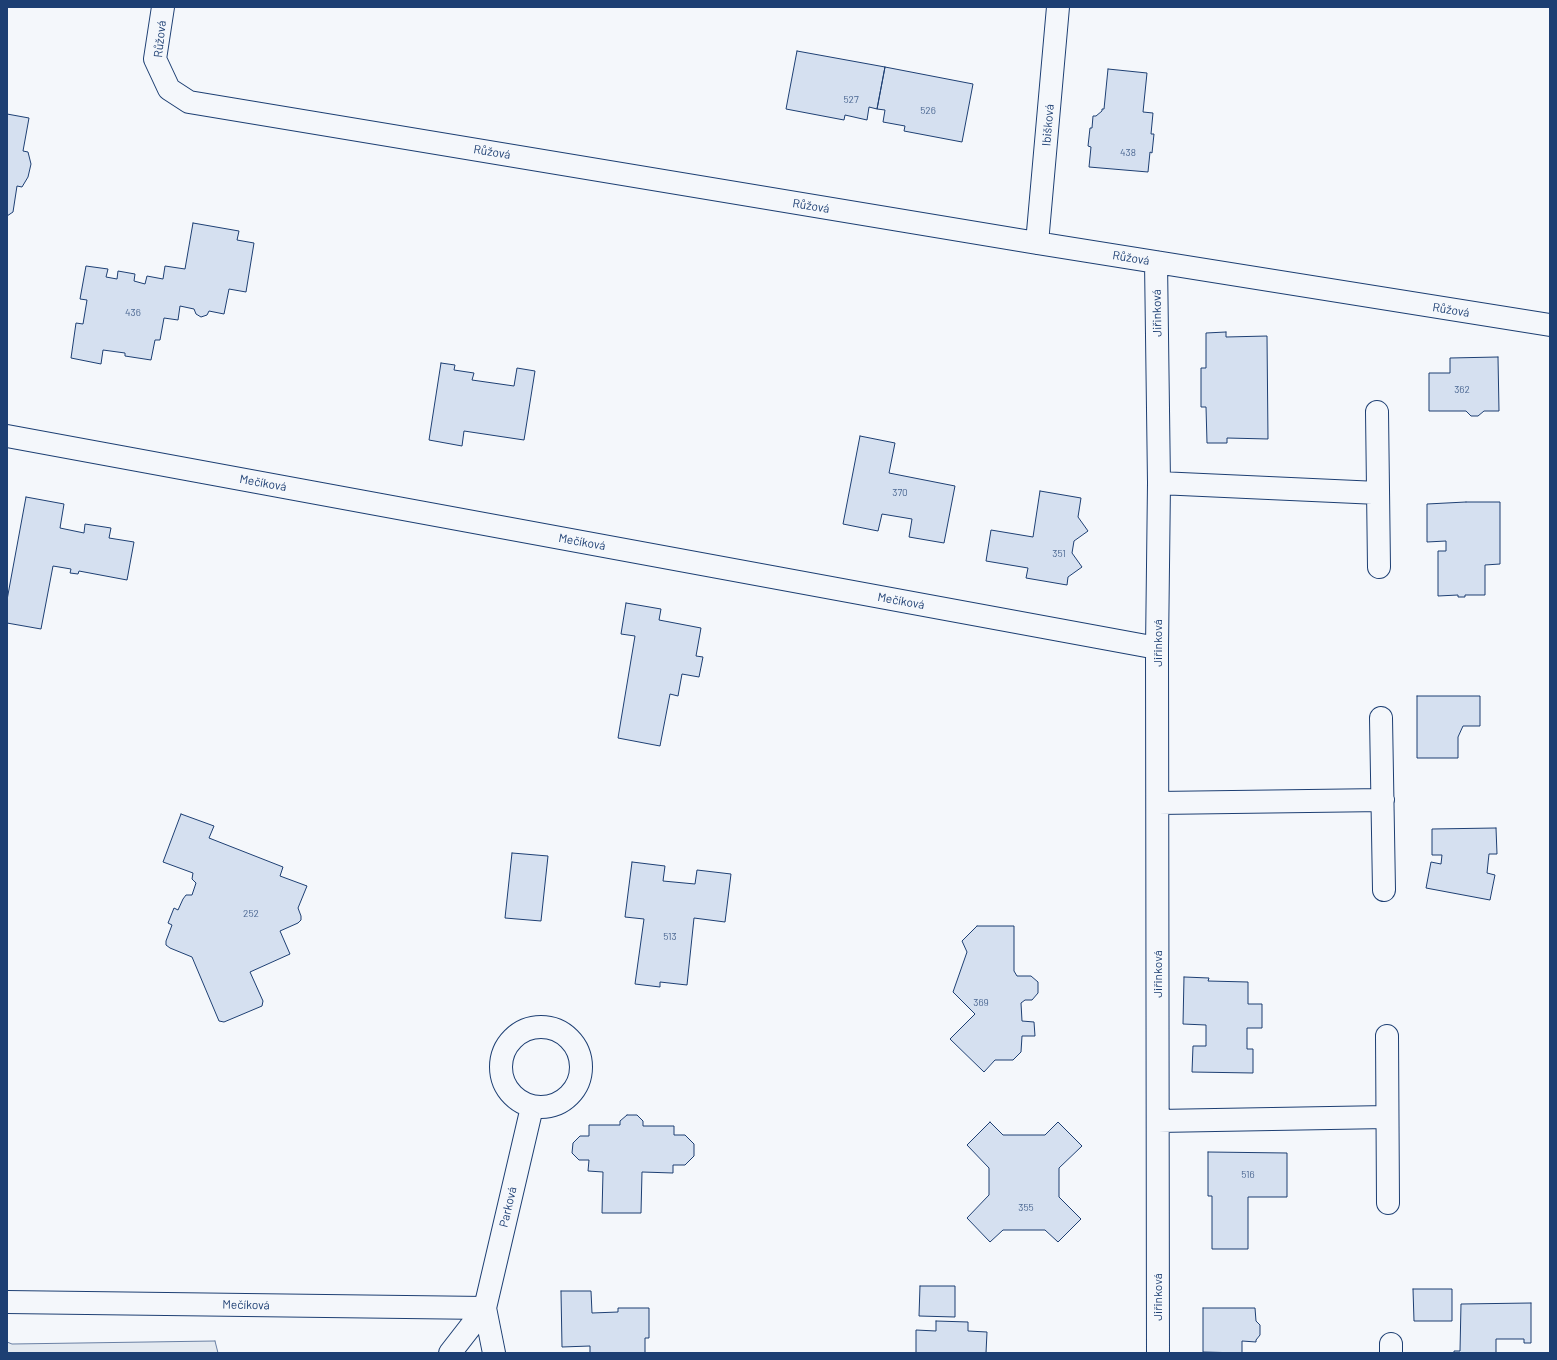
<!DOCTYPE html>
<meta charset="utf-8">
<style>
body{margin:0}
#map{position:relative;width:1557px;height:1360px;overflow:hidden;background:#f4f7fb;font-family:Barlow,sans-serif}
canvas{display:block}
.frame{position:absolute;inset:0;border:8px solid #1d3f73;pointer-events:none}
</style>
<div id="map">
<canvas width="1557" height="1360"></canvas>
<div class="frame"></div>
</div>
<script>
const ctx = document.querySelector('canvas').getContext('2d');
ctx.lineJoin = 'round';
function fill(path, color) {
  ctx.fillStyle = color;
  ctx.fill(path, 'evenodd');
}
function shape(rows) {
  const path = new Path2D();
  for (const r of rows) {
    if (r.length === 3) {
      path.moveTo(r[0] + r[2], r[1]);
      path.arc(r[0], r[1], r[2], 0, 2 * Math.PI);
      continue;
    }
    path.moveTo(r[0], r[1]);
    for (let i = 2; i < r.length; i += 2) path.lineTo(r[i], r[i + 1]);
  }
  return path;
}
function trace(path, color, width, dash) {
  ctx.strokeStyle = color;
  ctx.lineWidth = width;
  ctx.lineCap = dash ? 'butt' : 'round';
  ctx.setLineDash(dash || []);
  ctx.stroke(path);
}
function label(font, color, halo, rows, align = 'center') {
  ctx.font = font + ' Barlow,sans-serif';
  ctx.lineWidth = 3;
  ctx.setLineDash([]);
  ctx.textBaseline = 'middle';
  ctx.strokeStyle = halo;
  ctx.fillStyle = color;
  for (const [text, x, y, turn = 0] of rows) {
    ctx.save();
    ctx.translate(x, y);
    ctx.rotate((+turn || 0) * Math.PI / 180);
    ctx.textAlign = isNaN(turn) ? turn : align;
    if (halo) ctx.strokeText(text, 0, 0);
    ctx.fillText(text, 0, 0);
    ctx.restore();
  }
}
const green = shape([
 [215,1341,218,1353,7,1353,7,1342,12,1344,215,1341]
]);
fill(green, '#e3e9f0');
trace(green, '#687fa3', 1);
const building = shape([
 [797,51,885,67,877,109,869,107,867,120,845,115,844,120,786,109,797,51],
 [885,67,973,84,962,142,904,131,905,126,883,122,885,110,877,109,885,67],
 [1108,69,1147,73,1143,112,1153,113,1151,134,1154,134,1152,153,1150,152,1148,172,1089,167,1091,147,1088,146,1090,128,1092,128,1093,116,1096,116,1102,111,1102,109,1104,109,1108,69],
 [7,114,29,118,23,151,28,152,31,164,28,177,22,187,17,186,13,212,7,216,7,114],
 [193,223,239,231,237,240,254,243,246,292,229,289,224,314,209,311,207,315,201,317,196,314,194,309,180,306,178,320,164,318,160,340,155,340,151,360,125,356,125,353,103,350,101,364,71,358,76,323,83,324,87,300,80,299,86,266,108,269,106,277,117,279,118,271,135,274,134,281,145,284,147,276,163,279,165,266,185,269,193,223],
 [1226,332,1226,337,1267,336,1268,439,1227,438,1227,443,1207,443,1206,407,1201,407,1201,368,1206,368,1206,333,1226,332],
 [1498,357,1499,411,1484,411,1478,416,1471,416,1466,411,1429,411,1429,373,1450,373,1450,358,1498,357],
 [441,363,455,365,454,370,474,373,472,380,514,386,517,368,535,371,524,440,464,431,462,446,429,440,441,363],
 [860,436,895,443,889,473,955,486,944,543,909,537,912,519,882,514,878,531,843,524,860,436],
 [1040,491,1081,498,1078,517,1088,531,1074,541,1072,553,1082,567,1068,577,1067,585,1026,578,1028,568,986,561,991,530,1033,537,1040,491],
 [26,497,64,504,60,528,84,533,85,524,111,528,109,538,134,542,127,580,79,571,78,574,70,573,71,569,53,566,41,629,7,623,7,600,26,497],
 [1466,502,1500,502,1500,564,1485,565,1485,595,1465,595,1465,597,1458,597,1458,595,1438,596,1438,551,1446,551,1446,541,1427,542,1427,504,1466,502],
 [626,603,661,609,659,620,701,628,696,656,703,657,699,677,682,674,678,696,670,694,660,746,618,738,635,636,621,634,626,603],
 [1417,696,1480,696,1480,726,1463,726,1458,737,1458,758,1417,758,1417,696],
 [181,814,214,826,209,838,283,867,280,876,307,886,298,908,301,916,301,920,298,923,280,931,290,954,250,972,263,1001,262,1006,224,1022,219,1021,192,957,170,948,166,945,166,941,172,925,168,923,174,908,178,910,183,899,186,895,192,895,196,883,192,879,193,873,163,862,181,814],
 [1496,828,1497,854,1489,854,1487,873,1495,875,1490,900,1426,888,1431,862,1441,864,1442,855,1432,855,1432,829,1496,828],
 [512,853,548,856,541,921,505,918,512,853],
 [632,862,665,866,663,881,695,884,697,870,731,874,725,922,694,918,687,985,660,982,660,987,635,984,644,919,625,917,632,862],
 [977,926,1014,926,1014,971,1017,976,1031,976,1038,982,1038,993,1032,1000,1025,1000,1021,1003,1022,1021,1034,1022,1035,1036,1022,1036,1021,1052,1013,1060,995,1060,984,1072,950,1039,975,1014,953,992,967,952,962,941,977,926],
 [1184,977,1209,978,1208,981,1248,982,1248,1004,1262,1004,1262,1028,1247,1028,1247,1049,1253,1049,1253,1073,1192,1072,1193,1046,1206,1046,1206,1025,1183,1024,1184,977],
 [627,1115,637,1115,643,1121,643,1126,674,1126,674,1135,685,1135,694,1144,694,1156,685,1165,673,1165,673,1173,642,1172,641,1213,602,1213,603,1172,588,1171,589,1160,579,1160,572,1153,573,1143,580,1136,589,1136,589,1125,620,1125,620,1121,627,1115],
 [990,1122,1003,1135,1045,1135,1058,1122,1082,1146,1059,1168,1059,1197,1081,1219,1058,1242,1045,1230,1003,1230,990,1242,967,1218,989,1195,989,1168,967,1145,990,1122],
 [1208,1152,1287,1153,1287,1197,1248,1197,1248,1249,1212,1249,1212,1196,1208,1196,1208,1152],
 [920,1286,955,1286,955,1317,919,1316,920,1286],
 [1413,1289,1452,1289,1452,1321,1414,1321,1413,1289],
 [561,1291,591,1291,592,1313,618,1312,618,1308,649,1308,649,1338,645,1338,645,1353,590,1353,590,1346,562,1347,561,1291],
 [1531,1303,1531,1343,1524,1343,1524,1339,1496,1339,1496,1353,1454,1353,1454,1351,1460,1351,1461,1304,1531,1303],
 [1203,1308,1255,1308,1256,1321,1260,1325,1260,1335,1256,1340,1256,1342,1242,1341,1242,1353,1203,1352,1203,1308],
 [936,1321,968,1322,968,1331,987,1332,986,1353,916,1353,916,1330,936,1331,936,1321]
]);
fill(building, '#d5e0f0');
trace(building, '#1d3f73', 1);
const minor = shape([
 [163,7,155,59,169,89,189,102,1037,243,1550,325],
 [1037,243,1058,7],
 [1156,262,1159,483,1157,648,1158,1353],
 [1377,412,1379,567],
 [7,436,1157,648],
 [1159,483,1378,493],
 [1381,718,1384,890],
 [1158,803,1383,800],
 [541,1067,40],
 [1387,1036,1388,1203],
 [1158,1121,1387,1117],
 [7,1302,485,1308],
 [1391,1344,1391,1353],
 [450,1353,485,1308],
 [494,1353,485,1308,532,1107]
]);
trace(minor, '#1d3f73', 24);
trace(minor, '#f4f7fb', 22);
label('10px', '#4b6792', null, [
 ["527",851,100],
 ["526",928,111],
 ["438",1128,153],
 ["436",133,313],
 ["362",1462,390],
 ["370",900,493],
 ["351",1059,554],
 ["252",251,914],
 ["513",670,937],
 ["369",981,1003],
 ["516",1248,1175],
 ["355",1026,1208]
]);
label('12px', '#1d3f73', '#f4f7fb', [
 ["Růžová",160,39,-84],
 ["Ibišková",1048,125,-85],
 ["Růžová",492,152,9],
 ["Růžová",811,206,9],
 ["Růžová",1131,258,9],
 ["Růžová",1451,310,9],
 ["Jiřinková",1157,313,-91],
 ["Mečíková",263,483,10],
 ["Mečíková",582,542,10],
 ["Mečíková",901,601,10],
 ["Jiřinková",1158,643,-90],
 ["Jiřinková",1158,974,-90],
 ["Parková",508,1207,-77],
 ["Jiřinková",1158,1297,-90],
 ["Mečíková",246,1305,1]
]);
</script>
